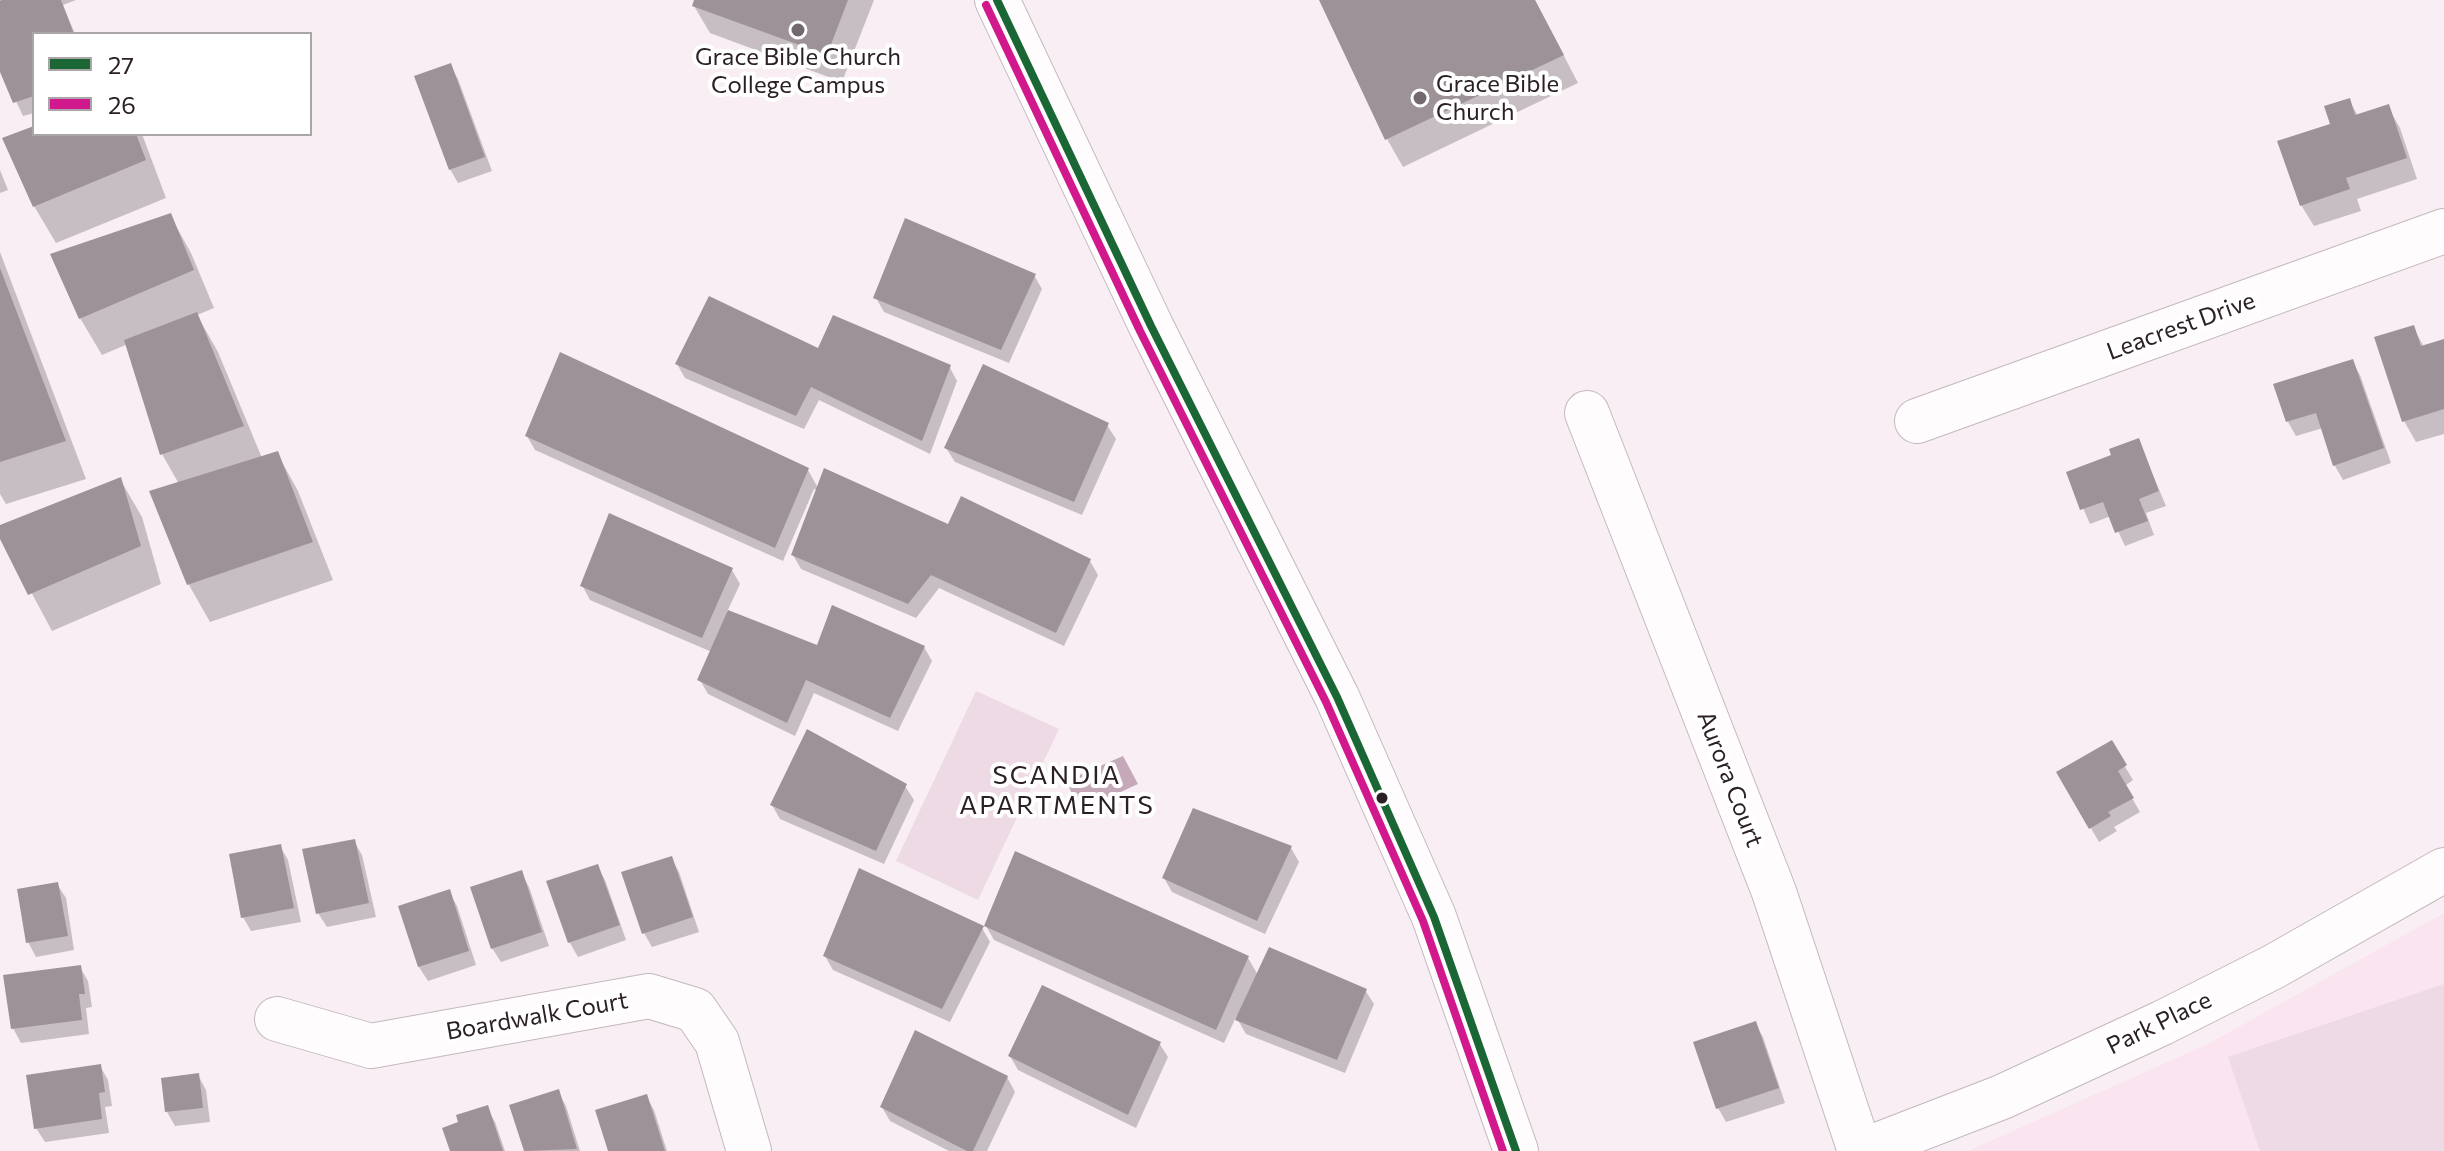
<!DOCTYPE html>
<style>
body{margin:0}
#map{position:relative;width:2444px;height:1151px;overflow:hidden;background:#f8eef3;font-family:Commissioner,sans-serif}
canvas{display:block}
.legend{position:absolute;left:32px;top:32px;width:280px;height:104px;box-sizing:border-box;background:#fff;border:2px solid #aaa6a8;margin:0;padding:10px 14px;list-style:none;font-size:24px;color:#2b2026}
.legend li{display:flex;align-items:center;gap:16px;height:40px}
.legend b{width:40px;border:2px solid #aaa6a8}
</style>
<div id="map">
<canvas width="2444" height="1151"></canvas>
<ul class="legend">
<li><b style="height:10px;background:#1a6634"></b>27</li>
<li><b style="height:10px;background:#d2188d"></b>26</li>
</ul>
</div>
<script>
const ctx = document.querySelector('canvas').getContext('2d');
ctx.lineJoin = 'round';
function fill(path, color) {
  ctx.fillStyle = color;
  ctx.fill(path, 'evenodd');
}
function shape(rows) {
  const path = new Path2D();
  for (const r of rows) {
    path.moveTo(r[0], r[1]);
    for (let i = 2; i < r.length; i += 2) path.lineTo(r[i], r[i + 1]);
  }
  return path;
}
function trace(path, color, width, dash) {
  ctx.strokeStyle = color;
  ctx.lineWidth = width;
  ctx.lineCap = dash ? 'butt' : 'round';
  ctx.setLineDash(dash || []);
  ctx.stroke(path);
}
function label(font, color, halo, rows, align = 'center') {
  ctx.font = font + ' Commissioner,sans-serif';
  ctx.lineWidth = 8;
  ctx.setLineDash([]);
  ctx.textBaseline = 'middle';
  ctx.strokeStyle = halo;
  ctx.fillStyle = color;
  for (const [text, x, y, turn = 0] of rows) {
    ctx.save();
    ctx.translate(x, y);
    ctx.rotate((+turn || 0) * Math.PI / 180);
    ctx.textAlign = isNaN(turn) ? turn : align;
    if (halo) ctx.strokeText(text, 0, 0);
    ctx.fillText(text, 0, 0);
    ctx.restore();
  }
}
fill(shape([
 [2444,913,2444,1151,1968,1151,2206,1045]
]), '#fae4ef');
fill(shape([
 [976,691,1059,729,978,900,896,861],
 [2444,984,2444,1151,2260,1151,2228,1057]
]), '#eddae4');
fill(shape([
 [1123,756,1138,784,1080,811,1066,781]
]), '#c6a9b8');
fill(shape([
 [0,0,76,0,63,5,75,34,34,34,34,113,23,116,0,67],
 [697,0,874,0,842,82,710,33,694,6],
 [1322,0,1535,0,1578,83,1403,167,1387,139],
 [450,65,458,79,492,171,458,183,450,169],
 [2349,100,2358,116,2388,107,2400,128,2417,179,2357,199,2361,211,2314,226,2301,205,2332,125],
 [34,128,34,134,142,134,166,198,56,243,34,206,4,139],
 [0,170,8,190,0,193],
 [170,215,191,253,214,308,197,315,218,352,262,458,277,453,298,491,333,580,210,622,189,585,152,492,179,484,162,454,128,344,102,355,80,318],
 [0,252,86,479,6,504,0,494],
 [1034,275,1042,289,1009,363,884,312,876,298],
 [2413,327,2424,347,2444,341,2444,434,2416,442,2404,421],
 [819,350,949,366,957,381,930,454,819,400,804,429,685,378,677,364],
 [2352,361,2360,375,2391,463,2343,480,2335,466,2323,428,2296,436,2288,422,2276,386],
 [1107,425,1116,439,1082,515,955,462,946,448],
 [527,436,808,470,818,488,948,527,1090,561,1098,575,1064,646,939,588,916,618,801,569,793,555,817,490,814,489,783,561,535,450],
 [2138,440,2166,506,2146,513,2154,535,2125,546,2111,516,2090,524,2068,474,2113,456],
 [120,479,142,517,161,584,52,631,0,534,0,527],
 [732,570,740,584,727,612,818,647,924,647,932,661,898,731,814,693,795,736,708,694,700,680,712,652,590,600,582,585],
 [2111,743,2133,780,2125,786,2140,812,2114,827,2117,831,2099,842,2059,773],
 [905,786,914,800,884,864,780,819,772,805],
 [354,841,362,855,376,917,327,927,318,913],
 [280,846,288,860,301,922,251,931,243,917],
 [1291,848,1299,862,1265,934,1172,892,1164,878],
 [671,858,679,872,699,932,652,947,644,933],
 [597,866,605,880,626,940,578,957,570,943,549,883],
 [521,872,529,887,549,946,501,962,492,948],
 [57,884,66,898,74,950,36,957,28,942],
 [449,892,457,906,476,965,428,981,419,967,400,907],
 [986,926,1248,958,1258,975,1365,990,1374,1004,1345,1073,1246,1034,1236,1017,1224,1043,994,940],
 [982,928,990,942,950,1022,833,970,825,956],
 [80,967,88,981,92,1007,86,1008,89,1034,21,1043,13,1028],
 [1755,1023,1763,1037,1785,1103,1726,1122,1718,1108],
 [1159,1043,1168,1057,1136,1128,1018,1070,1010,1056],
 [100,1066,108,1080,112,1106,105,1107,109,1133,45,1142,36,1128],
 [198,1075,206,1090,210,1122,175,1126,167,1112],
 [1007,1077,1015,1092,987,1151,949,1151,890,1121,882,1107],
 [558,1092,566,1106,580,1151,526,1151,512,1106],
 [646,1096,654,1110,667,1151,610,1151],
 [487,1108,495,1122,505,1151,452,1151]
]), '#0003');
fill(shape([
 [2,0,61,0,74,34,34,34,34,96,13,103,0,72,0,1],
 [694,0,848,0,827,55,692,6],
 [1319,0,1535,0,1564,55,1385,140],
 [451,63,485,157,449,170,414,76],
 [2350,98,2355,115,2389,104,2407,158,2346,178,2350,189,2300,206,2277,141,2330,124,2324,106],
 [34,126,34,134,136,134,146,160,33,207,2,138],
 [171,213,194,270,79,319,50,254],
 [905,218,1036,274,1001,350,873,298],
 [0,268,66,441,0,462],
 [709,296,818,348,833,315,951,365,922,441,811,387,796,416,675,364],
 [197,312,244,426,160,455,124,340],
 [2414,325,2421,346,2444,339,2444,409,2402,422,2374,337],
 [560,352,809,468,775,548,525,436],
 [2353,359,2384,448,2333,466,2316,413,2286,422,2273,384],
 [983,364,1109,423,1074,502,944,448],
 [2139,438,2159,491,2139,499,2148,521,2115,533,2103,502,2080,510,2066,472,2111,455,2109,449],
 [278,451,313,542,187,585,149,491],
 [824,468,948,524,961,496,1091,559,1056,633,931,575,908,604,791,555],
 [121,477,141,546,28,595,0,539,0,525],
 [609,513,733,568,702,638,580,586],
 [832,605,925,646,890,718,806,680,787,723,697,680,728,610,817,645],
 [807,729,907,784,876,851,770,805],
 [2112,740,2127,765,2118,771,2134,798,2108,812,2111,816,2089,829,2056,772],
 [1193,808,1292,846,1257,921,1162,878],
 [355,839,369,903,316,914,302,849],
 [281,844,294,908,241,918,229,854],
 [1015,851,1249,956,1216,1030,984,926],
 [672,856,693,917,642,934,621,872],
 [598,864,620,925,568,943,546,881],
 [859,868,984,926,942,1009,823,956],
 [522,870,542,932,491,949,470,887],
 [58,882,68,936,26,943,17,889],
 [450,889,469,951,418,967,398,906],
 [1269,947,1367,989,1337,1060,1235,1020],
 [81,965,85,994,79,994,82,1020,11,1029,3,975],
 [1042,985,1161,1042,1128,1115,1008,1056],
 [1756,1021,1779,1088,1716,1109,1693,1042],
 [915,1030,1008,1076,973,1151,967,1151,880,1107],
 [101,1064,105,1092,99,1093,102,1119,34,1129,26,1075],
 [199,1073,203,1108,165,1112,161,1078],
 [559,1089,577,1149,524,1151,509,1105],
 [647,1094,665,1151,608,1151,595,1110],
 [488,1105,503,1151,450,1151,442,1128,458,1122,456,1115]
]), '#9c9297');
const minor = shape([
 [997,0,1151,326,1337,697,1434,917,1516,1151],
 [1587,413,1774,892,1860,1151],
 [1917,421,2444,231],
 [277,1019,371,1046,649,996,695,1010,717,1042,749,1151],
 [1862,1151,2002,1097,2162,1023,2273,967,2444,870]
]);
trace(minor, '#c3b8be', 46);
trace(minor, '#fefcfd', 44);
trace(shape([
 [997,0,1151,326,1337,697,1434,917,1516,1151]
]), '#1a6634', 8);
trace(shape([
 [986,5,1140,331,1326,702,1423,921,1503,1151]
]), '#d2188d', 8);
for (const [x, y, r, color] of [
 [798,30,8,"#73686e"],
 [1420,98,8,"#73686e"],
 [1382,798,7,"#2b2026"]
]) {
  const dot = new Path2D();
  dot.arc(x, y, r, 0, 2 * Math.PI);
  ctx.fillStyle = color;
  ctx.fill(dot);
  trace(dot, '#fff', 3);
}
label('24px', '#2b2026', '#fff', [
 ["Grace Bible Church",798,57],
 ["College Campus",798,85],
 ["Grace Bible",1436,84,"left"],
 ["Church",1436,112,"left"]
]);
label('24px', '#2b2026', '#fff', [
 ["Leacrest Drive",2181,326,-20],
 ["Aurora Court",1730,779,69],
 ["Boardwalk Court",537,1016,-10],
 ["Park Place",2159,1023,-26]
]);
ctx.letterSpacing = '2px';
label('26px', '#2b2026', '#fff', [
 ["SCANDIA",1057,775],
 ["APARTMENTS",1057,805]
]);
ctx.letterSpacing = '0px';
</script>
